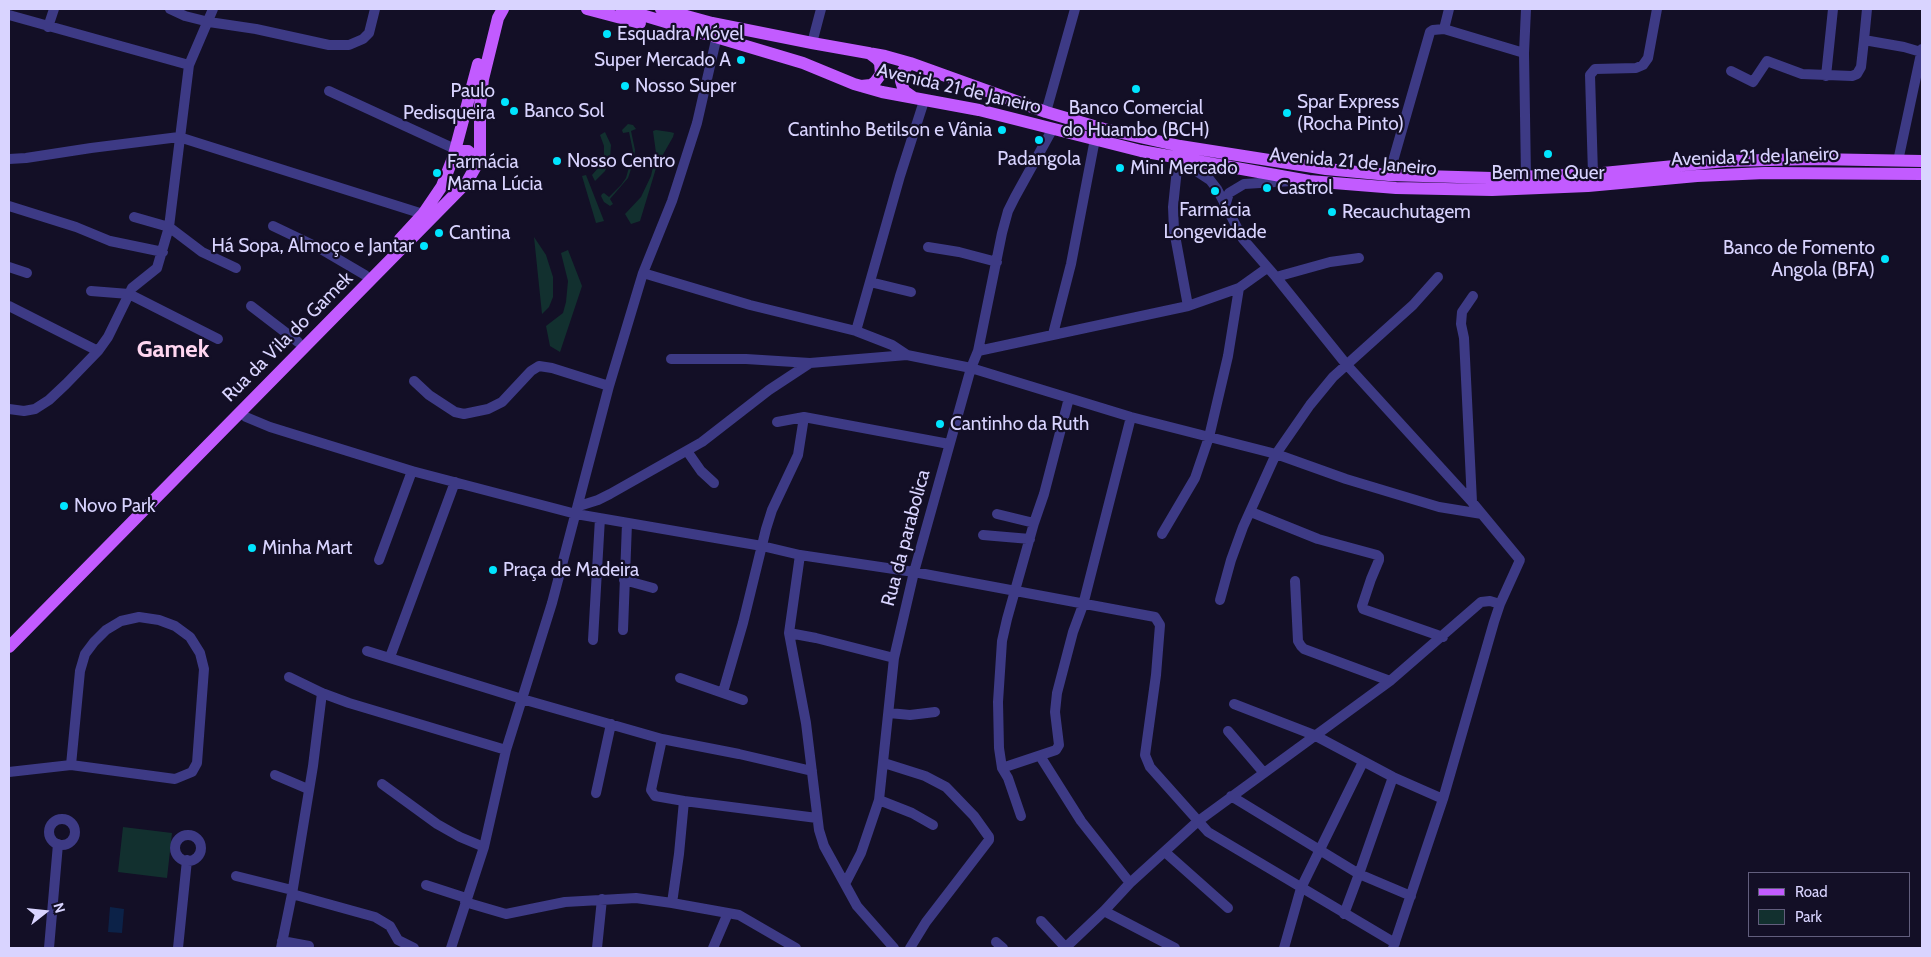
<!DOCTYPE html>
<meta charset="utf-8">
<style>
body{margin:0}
#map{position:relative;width:1931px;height:957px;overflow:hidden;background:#130f26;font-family:Cabin,sans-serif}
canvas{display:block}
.frame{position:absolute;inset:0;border:10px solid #d9d4ff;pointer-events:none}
.legend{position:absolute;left:1748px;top:872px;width:162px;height:65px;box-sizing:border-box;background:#130f26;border:1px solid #625e7d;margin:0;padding:6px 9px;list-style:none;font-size:15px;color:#d9d4ff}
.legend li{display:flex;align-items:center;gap:10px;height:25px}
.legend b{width:25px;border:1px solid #625e7d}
.north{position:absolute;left:20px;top:887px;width:50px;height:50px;-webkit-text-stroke:4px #130f26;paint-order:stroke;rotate:74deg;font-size:14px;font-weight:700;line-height:20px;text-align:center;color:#d9d4ff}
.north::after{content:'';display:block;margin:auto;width:18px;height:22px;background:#d9d4ff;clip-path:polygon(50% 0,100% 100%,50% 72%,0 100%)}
</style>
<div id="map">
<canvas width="1931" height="957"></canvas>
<div class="frame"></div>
<ul class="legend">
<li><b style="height:6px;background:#c25bff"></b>Road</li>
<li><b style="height:14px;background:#12302f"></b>Park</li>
</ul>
<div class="north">N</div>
</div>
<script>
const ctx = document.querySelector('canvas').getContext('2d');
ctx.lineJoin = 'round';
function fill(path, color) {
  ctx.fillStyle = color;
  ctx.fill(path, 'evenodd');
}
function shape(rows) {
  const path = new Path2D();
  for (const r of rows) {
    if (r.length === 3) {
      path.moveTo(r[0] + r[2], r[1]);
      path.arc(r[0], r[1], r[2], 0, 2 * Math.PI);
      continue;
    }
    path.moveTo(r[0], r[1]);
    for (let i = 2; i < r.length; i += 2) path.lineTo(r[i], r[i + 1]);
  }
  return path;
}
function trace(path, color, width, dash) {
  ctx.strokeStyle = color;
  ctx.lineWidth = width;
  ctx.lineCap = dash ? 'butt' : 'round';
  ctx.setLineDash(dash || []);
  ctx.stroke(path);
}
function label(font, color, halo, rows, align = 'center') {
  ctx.font = font + ' Cabin,sans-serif';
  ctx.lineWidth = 4.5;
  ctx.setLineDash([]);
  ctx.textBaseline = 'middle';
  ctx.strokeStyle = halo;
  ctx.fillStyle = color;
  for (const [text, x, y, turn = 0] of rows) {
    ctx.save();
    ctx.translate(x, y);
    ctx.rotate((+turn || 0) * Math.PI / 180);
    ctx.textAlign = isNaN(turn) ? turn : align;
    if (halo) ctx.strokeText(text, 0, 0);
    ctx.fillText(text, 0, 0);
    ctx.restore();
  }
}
fill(shape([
 [628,124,633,125,636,129,631,131,635,150,634,160,628,178,610,199,613,204,610,206,604,202,601,196,602,194,604,193,609,197,621,185,626,178,631,160,633,151,629,132,623,133,622,130],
 [656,130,670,132,674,133,673,137,657,165,640,221,631,224,625,214,641,197,651,176,656,153,653,131],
 [605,132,611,145,610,159,605,171,595,181,592,175,599,167,604,157,604,146,600,135],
 [586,175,604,221,596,223,582,176],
 [534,237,546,255,553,277,553,297,549,307,542,314],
 [568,250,582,286,560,352,550,346,546,326,563,313,566,302,568,281,561,253],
 [123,827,172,833,167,878,118,872]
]), '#12302f');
fill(shape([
 [110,907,124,909,122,933,108,932]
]), '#0c2248');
trace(shape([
 [170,9,185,16,209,22,256,29,329,45,349,45,363,39,369,33,375,9],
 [1526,9,1524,53,1526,177],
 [9,15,189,65],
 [48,27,54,9],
 [1444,29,1449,9],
 [1864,40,1867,9],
 [812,43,821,9],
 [1731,71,1753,82,1767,61,1802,74,1852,76,1857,74,1861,67,1864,40,1904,47,1921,52],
 [1826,76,1833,9],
 [329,91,455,149],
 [1046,112,1075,9],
 [9,159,26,158,91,148,179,137,423,214],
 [1898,161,1922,49],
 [1593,174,1590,75,1595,69,1636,68,1643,65,1648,58,1657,9],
 [1389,175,1430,32,1433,30,1444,29,1524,53],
 [9,206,76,227,110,241,163,252],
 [1225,206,1229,193,1244,184,1292,181],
 [134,217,169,227,202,252,236,268],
 [273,226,319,248,365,275],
 [928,247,959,252,997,262],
 [9,267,27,273],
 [643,273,750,305,856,331,892,345,907,355,971,368,1131,417,1276,454,1346,479,1439,507,1482,514],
 [1276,277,1330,262,1359,258],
 [870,282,911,292],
 [91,291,129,294,218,339],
 [9,306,98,351],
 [251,306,298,342],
 [1188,306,1174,230,1173,207,1178,159,1210,180,1217,189,1243,239,1276,277,1346,364,1472,502,1520,560,1500,604,1494,622,1443,799,1393,948],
 [856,331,900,176,924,101],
 [1053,334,1071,264,1095,139],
 [978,351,1188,306,1239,288,1267,268],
 [671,359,746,359,810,363,907,355],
 [414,381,429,395,455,412,464,414,488,409,502,402,531,371,539,366,552,368,609,386],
 [9,409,24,411,35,409,49,400,66,384,98,351,108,337,132,288,157,268,169,227,189,65,213,9],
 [240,412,246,417,270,427,412,471,576,514,762,546,800,555,914,572,1155,617,1160,625,1156,675,1145,755,1150,767,1208,832,1395,943],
 [777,422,804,417,949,444],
 [687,451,701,471,714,483],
 [1472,502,1464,338,1461,324,1462,312,1473,296],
 [579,506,598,500,610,494,702,442,769,390,810,363],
 [1251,512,1318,539,1377,555,1379,557,1379,560,1371,579,1362,606,1363,609,1443,637],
 [997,514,1034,523],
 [1162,534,1195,478,1209,437,1228,356,1239,288],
 [983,535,1030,539],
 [800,555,789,633,806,723,819,830,824,846,857,906,894,948],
 [379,560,412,471],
 [624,580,653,588],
 [1295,581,1298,641,1301,646,1304,649,1390,681],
 [1220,600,1231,560,1243,527,1276,454,1310,405,1333,377,1413,305,1438,277],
 [623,630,627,523],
 [789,633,816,638,894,658],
 [593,640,600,518],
 [367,651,522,699,662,739,739,754,812,771],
 [390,657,455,482],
 [289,677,322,693,349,703,506,750],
 [680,678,743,700],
 [723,692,743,623,766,529,772,510,798,455,804,417],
 [1234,704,1314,735,1393,777,1443,799],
 [889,713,910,715,935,712],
 [1228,731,1264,773],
 [662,739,651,790,655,796,684,801],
 [1040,756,1081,821,1130,883],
 [884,763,925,776,946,787,974,816,989,837,989,840,926,922,910,948],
 [1002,768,1056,750,1059,745,1055,712,1057,693,1073,632,1083,605,1131,417],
 [9,772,71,765,175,779,192,772,197,763,204,669,200,653,190,637,175,626,159,620,139,617,121,621,106,630,94,642,85,654,80,671,71,765],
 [275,775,308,789],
 [382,784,437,824,460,837,484,847],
 [596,793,611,724],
 [1231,796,1359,874,1411,896],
 [879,800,912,813,933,825],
 [1021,816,1008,778,1002,768,999,748,998,702,1002,641,1007,619,1034,523,1044,494,1069,398],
 [62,832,13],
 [188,848,13],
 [1165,852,1228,908],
 [236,876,292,890],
 [845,884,861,853,879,800,894,658,914,572,971,368,978,351,1002,233,1008,211,1015,197,1052,130],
 [426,885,466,898],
 [292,894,375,917,390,926,398,940,414,948],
 [465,902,506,914,565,902,636,898,672,903,739,915,796,948],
 [672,903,679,854,684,801,817,818],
 [1104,911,1175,948],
 [1344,914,1359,874,1393,777],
 [1041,921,1066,948],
 [282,941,309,946],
 [996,942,1003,948],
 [49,948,58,844],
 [178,948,187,860],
 [281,948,292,894,313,766,322,693],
 [451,948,484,847,506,750,552,603,609,386,643,273,672,201,697,123,716,40],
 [597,948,602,899],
 [713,948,728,913],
 [1065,948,1104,911,1130,883,1197,822,1390,681,1481,602,1490,601,1500,604],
 [1284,948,1301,888,1363,762]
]), '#3d3a85', 10);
trace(shape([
 [587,9,640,23],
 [622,9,803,63,854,84,882,92,979,110,1141,151,1309,181,1396,188,1492,190,1588,186,1697,176,1765,173,1922,174],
 [661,9,712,23,812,43,885,56,910,63,1046,112,1104,129,1180,146,1326,169,1389,175,1492,178,1593,174,1725,161,1813,159,1922,161],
 [910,63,903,71,901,81,904,91,914,98],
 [861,86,871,85,875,82,881,74,880,63,877,59,869,53],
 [453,158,460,151,468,151,476,158,476,166],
 [400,239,423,214,442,186,453,158,478,64],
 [9,647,467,182,476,166,480,155,480,106,483,79,498,18,503,9]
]), '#c25bff', 12);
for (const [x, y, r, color] of [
 [607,34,5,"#00e5ff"],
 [741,60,5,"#00e5ff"],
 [625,86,5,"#00e5ff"],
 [1136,89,5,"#00e5ff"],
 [505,102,5,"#00e5ff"],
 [514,111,5,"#00e5ff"],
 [1287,113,5,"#00e5ff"],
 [1002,130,5,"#00e5ff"],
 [1039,140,5,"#00e5ff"],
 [1548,154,5,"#00e5ff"],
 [557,161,5,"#00e5ff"],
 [1120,168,5,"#00e5ff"],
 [437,173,5,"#00e5ff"],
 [1267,188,5,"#00e5ff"],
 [1215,191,5,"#00e5ff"],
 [1332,212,5,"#00e5ff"],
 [439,233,5,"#00e5ff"],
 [424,246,5,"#00e5ff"],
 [1885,259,5,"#00e5ff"],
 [940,424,5,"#00e5ff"],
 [64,506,5,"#00e5ff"],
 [252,548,5,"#00e5ff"],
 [493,570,5,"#00e5ff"]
]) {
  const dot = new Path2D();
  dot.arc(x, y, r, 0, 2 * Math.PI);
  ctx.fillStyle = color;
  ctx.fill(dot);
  trace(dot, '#130f26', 2);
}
label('19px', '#d9d4ff', '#130f26', [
 ["Esquadra Móvel",617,34],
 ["Super Mercado A",731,60,"right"],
 ["Nosso Super",635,86],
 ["Paulo",495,91,"right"],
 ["Pedisqueira",495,113,"right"],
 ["Spar Express",1297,102],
 ["(Rocha Pinto)",1297,124],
 ["Banco Comercial",1136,108,"center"],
 ["do Huambo (BCH)",1136,130,"center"],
 ["Banco Sol",524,111],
 ["Cantinho Betilson e Vânia",992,130,"right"],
 ["Padangola",1039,159,"center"],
 ["Nosso Centro",567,161],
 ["Farmácia",447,162],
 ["Mama Lúcia",447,184],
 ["Mini Mercado",1130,168],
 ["Bem me Quer",1548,173,"center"],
 ["Castrol",1277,188],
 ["Farmácia",1215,210,"center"],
 ["Longevidade",1215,232,"center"],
 ["Recauchutagem",1342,212],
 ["Cantina",449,233],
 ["Há Sopa, Almoço e Jantar",414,246,"right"],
 ["Banco de Fomento",1875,248,"right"],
 ["Angola (BFA)",1875,270,"right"],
 ["Cantinho da Ruth",950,424],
 ["Novo Park",74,506],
 ["Minha Mart",262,548],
 ["Praça de Madeira",503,570]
], 'left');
label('19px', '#d9d4ff', '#130f26', [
 ["Avenida 21 de Janeiro",959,89,13],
 ["Avenida 21 de Janeiro",1755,157,-2],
 ["Avenida 21 de Janeiro",1353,162,5],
 ["Rua da Vila do Gamek",288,337,-45],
 ["Rua da parabolica",906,538,-75]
]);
label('bold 24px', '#ffd6f0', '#130f26', [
 ["Gamek",173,350]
]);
</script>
